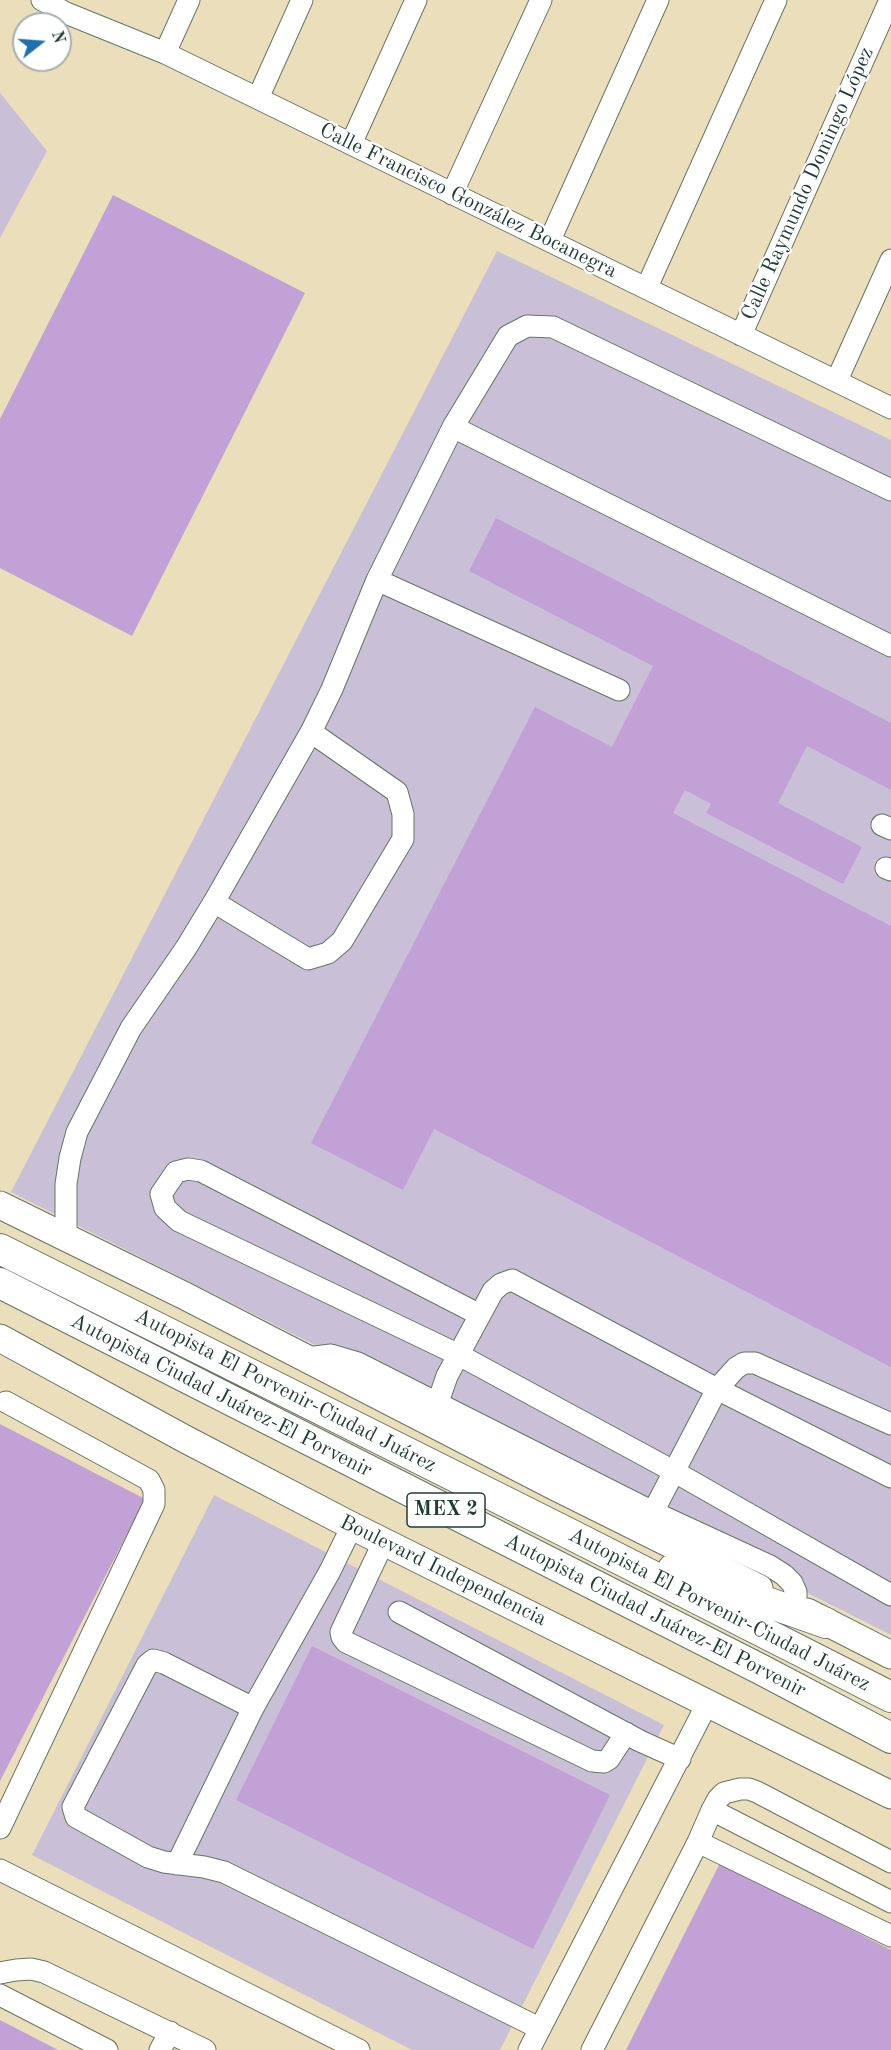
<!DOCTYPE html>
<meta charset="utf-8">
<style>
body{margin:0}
#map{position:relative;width:891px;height:2050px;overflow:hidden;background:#ebdeba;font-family:"Old Standard TT",serif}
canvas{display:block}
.north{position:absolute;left:12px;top:12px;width:60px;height:60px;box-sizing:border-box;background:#fff;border:2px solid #a5b1ae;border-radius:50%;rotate:73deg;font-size:16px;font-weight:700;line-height:24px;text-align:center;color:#1f3d34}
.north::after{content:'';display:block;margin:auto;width:21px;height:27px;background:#1f6fb2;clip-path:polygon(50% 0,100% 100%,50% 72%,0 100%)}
</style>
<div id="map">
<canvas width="891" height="2050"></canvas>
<div class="north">N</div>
</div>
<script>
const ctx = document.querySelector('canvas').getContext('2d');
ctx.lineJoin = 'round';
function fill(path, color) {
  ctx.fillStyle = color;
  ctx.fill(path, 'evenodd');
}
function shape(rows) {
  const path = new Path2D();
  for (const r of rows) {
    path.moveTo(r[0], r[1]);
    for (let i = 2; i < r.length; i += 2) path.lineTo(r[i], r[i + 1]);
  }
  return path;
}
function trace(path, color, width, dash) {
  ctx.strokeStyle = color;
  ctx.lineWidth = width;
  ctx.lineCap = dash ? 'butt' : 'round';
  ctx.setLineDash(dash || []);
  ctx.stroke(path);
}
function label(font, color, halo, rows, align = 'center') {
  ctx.font = font + ' "Old Standard TT",serif';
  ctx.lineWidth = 4.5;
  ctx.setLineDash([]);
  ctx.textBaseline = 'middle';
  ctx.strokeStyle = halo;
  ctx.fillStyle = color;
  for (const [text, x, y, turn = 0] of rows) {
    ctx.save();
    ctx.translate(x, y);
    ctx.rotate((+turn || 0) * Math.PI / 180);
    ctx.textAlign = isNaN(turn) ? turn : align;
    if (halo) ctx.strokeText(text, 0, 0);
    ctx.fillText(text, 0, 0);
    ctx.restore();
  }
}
fill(shape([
 [0,93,47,151,0,238],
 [497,251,891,440,891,1635,11,1192],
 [214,1495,664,1725,500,2050,412,2050,32,1855]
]), '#c9bfd7');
fill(shape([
 [113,195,305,293,132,636,0,568,0,419],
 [496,518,891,723,891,790,807,746,778,803,862,847,843,884,706,813,711,804,685,790,673,813,891,926,891,1367,434,1129,403,1190,311,1143,535,707,612,747,653,666,469,571],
 [0,1424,145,1499,0,1781],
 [312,1646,610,1795,533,1949,236,1800],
 [720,1863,891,1950,891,2050,626,2050],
 [0,2020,58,2050,0,2050]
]), '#c2a1d7');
const minor = shape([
 [42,0,66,13,165,53,891,408],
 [165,53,189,0],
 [258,98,302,0],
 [351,144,416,0],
 [452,194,541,0],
 [550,240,658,0],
 [647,287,776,0],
 [741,335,890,0],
 [837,380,891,260],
 [453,427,891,646],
 [377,580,619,690],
 [882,825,891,829],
 [886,868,891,870],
 [214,902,308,959,328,953,342,941,403,839,403,814,397,792,311,732],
 [66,1237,66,1184,70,1158,77,1132,131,1028,186,948,214,902,311,732,332,689,377,580,453,427,508,336,527,326,553,327,891,490],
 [480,1315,201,1171,188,1169,176,1172,161,1194,165,1208,179,1221,459,1355,675,1472,891,1595],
 [307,1358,331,1355,358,1363,653,1512,770,1566,784,1575,792,1583,796,1592,796,1606],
 [438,1402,447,1376,493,1291,501,1284,512,1280,717,1389,891,1477],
 [653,1512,717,1389,736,1368,744,1363,755,1363,891,1424],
 [384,1541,341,1632,342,1637,346,1642,592,1761,604,1762,609,1759,626,1733],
 [399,1612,640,1741,680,1759],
 [253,1708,164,1663,153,1660,147,1665,76,1801,73,1807,76,1817,148,1857,164,1862,204,1867,224,1872,539,2028],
 [712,1810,891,1902],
 [0,1828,154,1504,154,1490,149,1480,6,1402],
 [698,1842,891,1936],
 [177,1864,253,1708,330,1571,352,1526],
 [0,1870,359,2050],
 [0,1973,16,1970,31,1969,44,1972,205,2050],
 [0,1995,107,2050],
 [160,2050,170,2032],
 [529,2050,707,1704],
 [592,2050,698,1842,712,1810,718,1799,724,1793,740,1789,749,1789,757,1792,891,1862]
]);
const major = shape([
 [0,1205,185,1296,554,1486,759,1588],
 [0,1338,185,1439,352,1526,891,1795],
 [807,1612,891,1655]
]);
const highway = shape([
 [0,1249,564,1531,891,1697],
 [0,1283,762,1670,891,1738],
 [673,1569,826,1623]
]);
trace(minor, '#667563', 23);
trace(major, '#667563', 29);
trace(highway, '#667563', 32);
trace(minor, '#fff', 21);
trace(major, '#fff', 27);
trace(highway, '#fff', 30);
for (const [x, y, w] of [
 [446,1510,78]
]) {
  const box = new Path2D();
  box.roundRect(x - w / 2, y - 17, w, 34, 4.5);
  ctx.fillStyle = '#fff';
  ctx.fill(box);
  trace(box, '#1f3d34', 1.5);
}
label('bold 20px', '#1f3d34', null, [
 ["MEX 2",446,1510]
]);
label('21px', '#1f3d34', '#fff', [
 ["Calle Raymundo Domingo López",808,184,-66],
 ["Calle Francisco González Bocanegra",468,201,26],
 ["Autopista El Porvenir-Ciudad Juárez",285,1391,27],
 ["Autopista Ciudad Juárez-El Porvenir",221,1396,27],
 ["Boulevard Independencia",443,1571,26],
 ["Autopista El Porvenir-Ciudad Juárez",719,1610,27],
 ["Autopista Ciudad Juárez-El Porvenir",655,1616,27]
]);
</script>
